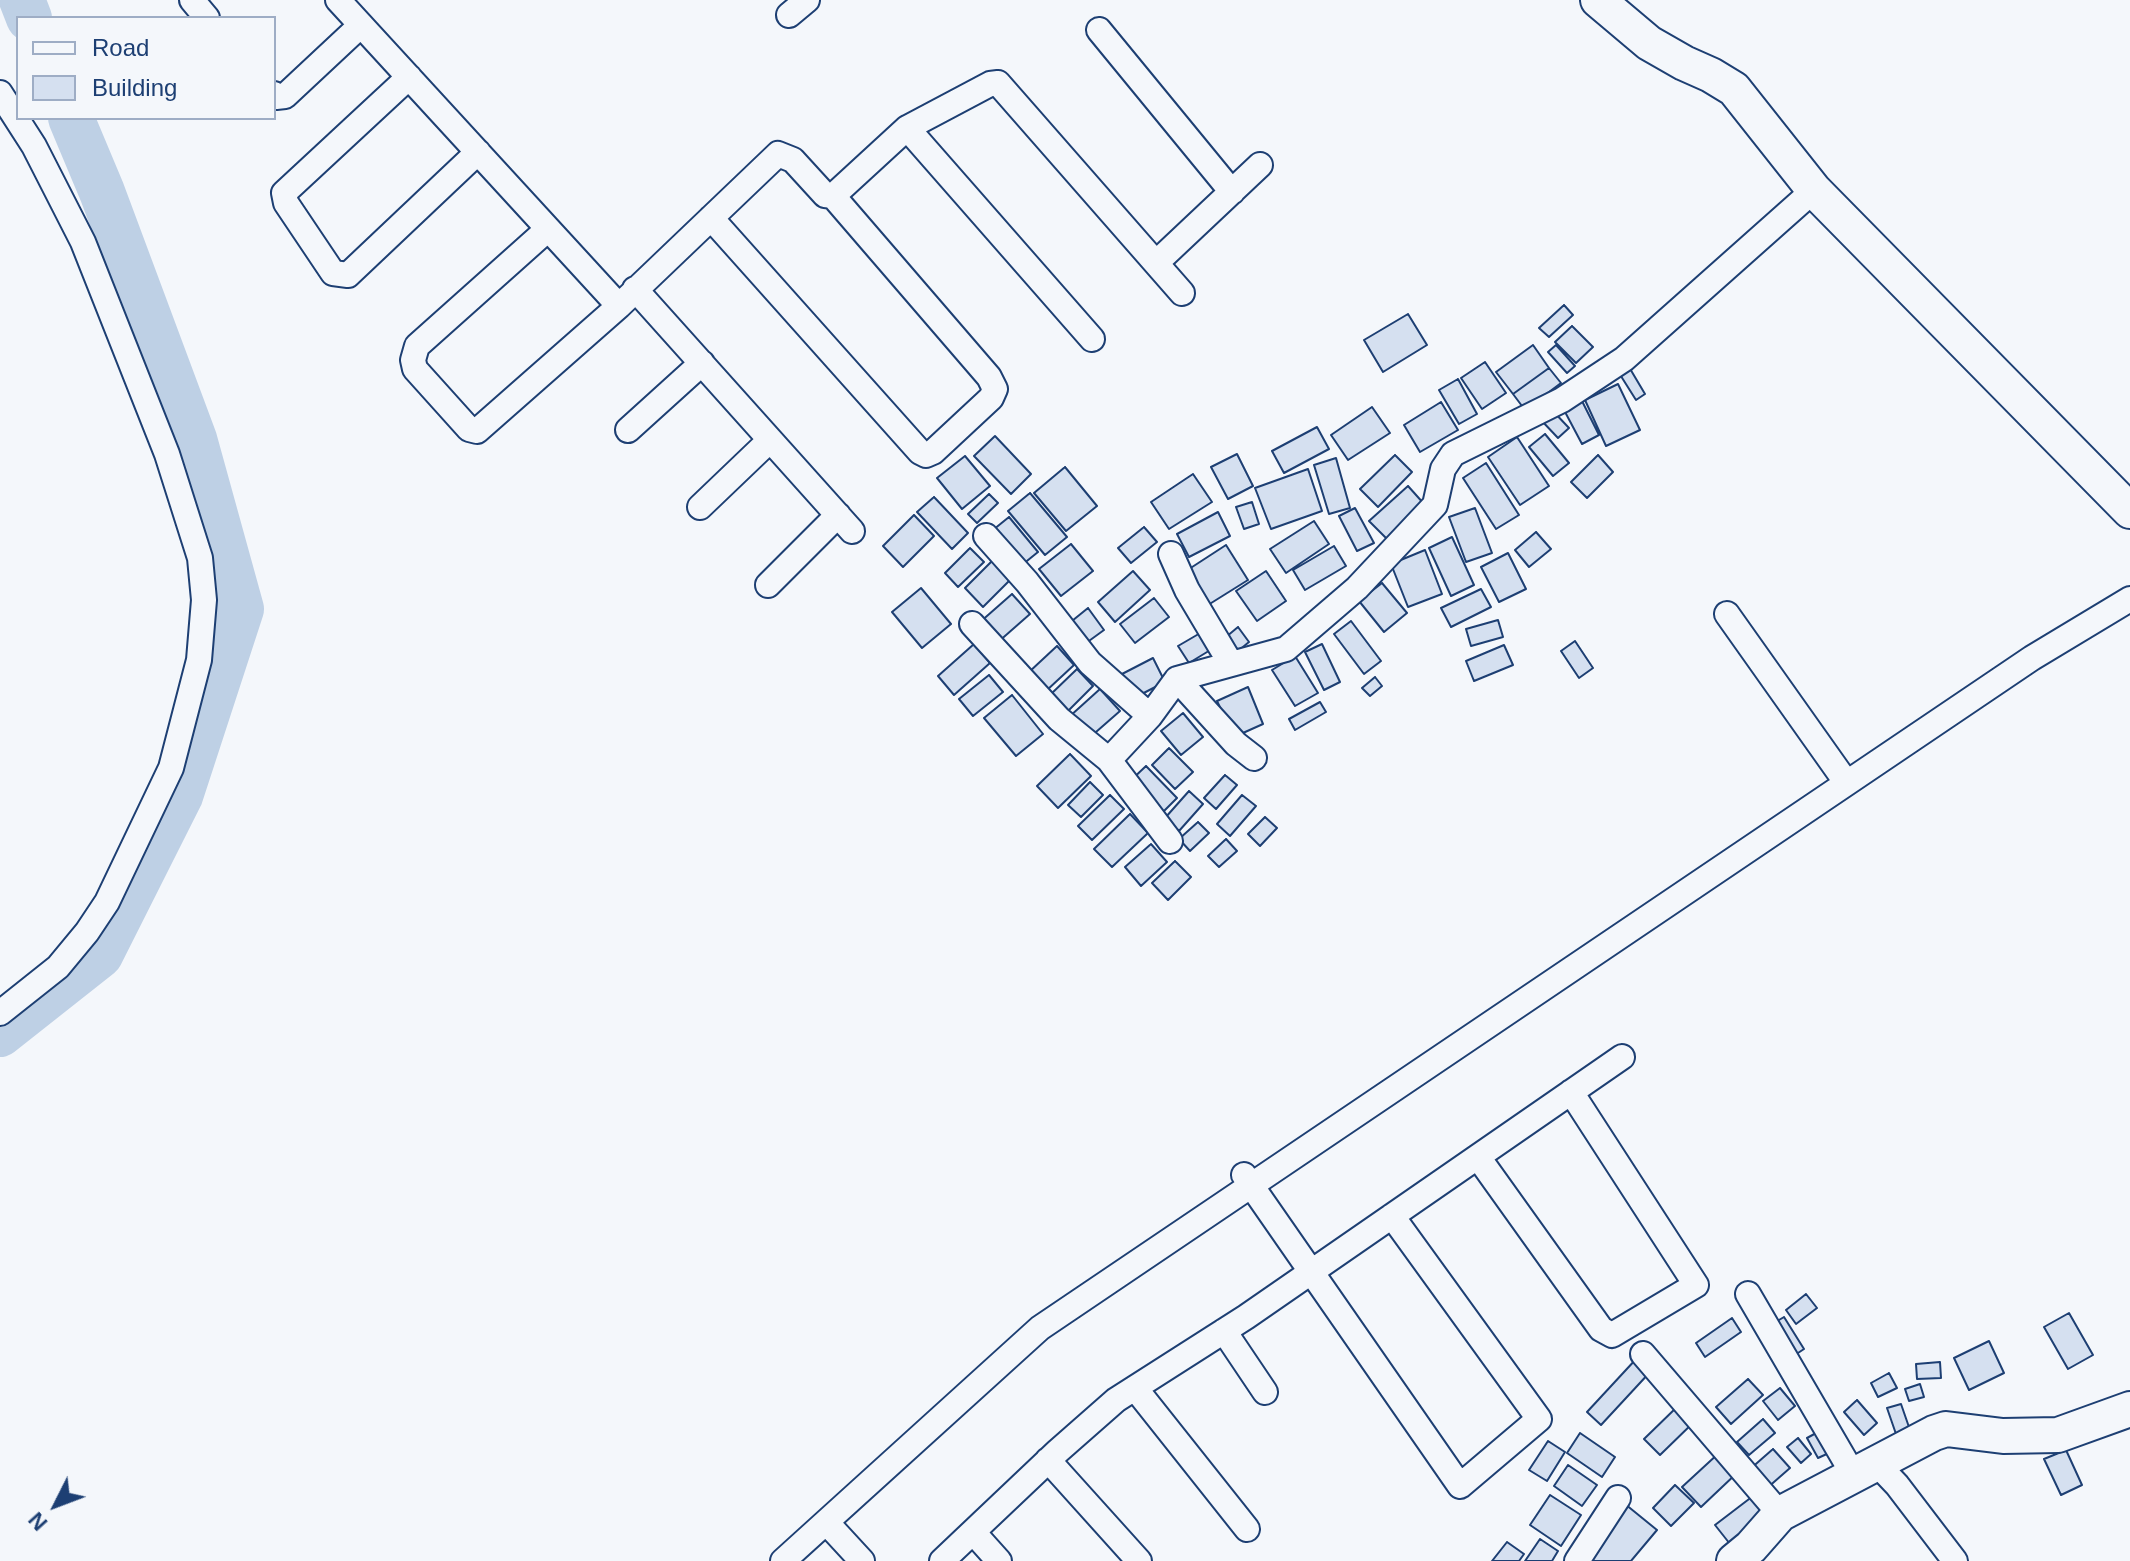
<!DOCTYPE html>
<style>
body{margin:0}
#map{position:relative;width:2130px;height:1561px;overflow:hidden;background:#f4f7fb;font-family:Arial,sans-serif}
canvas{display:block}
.legend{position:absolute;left:16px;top:16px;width:260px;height:104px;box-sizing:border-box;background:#f4f7fb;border:2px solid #9eadc5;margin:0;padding:10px 14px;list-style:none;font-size:24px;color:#1d3f73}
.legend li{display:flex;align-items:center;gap:16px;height:40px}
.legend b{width:40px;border:2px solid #9eadc5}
.north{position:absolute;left:16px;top:1465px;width:80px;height:80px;-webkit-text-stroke:6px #f4f7fb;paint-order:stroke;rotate:228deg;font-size:22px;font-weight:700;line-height:32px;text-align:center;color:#1d3f73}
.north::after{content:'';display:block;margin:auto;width:28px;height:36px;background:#1d3f73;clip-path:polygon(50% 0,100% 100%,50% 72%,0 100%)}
</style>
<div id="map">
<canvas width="2130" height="1561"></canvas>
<ul class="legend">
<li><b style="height:10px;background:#f4f7fb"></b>Road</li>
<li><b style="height:22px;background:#d5e0f0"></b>Building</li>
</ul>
<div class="north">N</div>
</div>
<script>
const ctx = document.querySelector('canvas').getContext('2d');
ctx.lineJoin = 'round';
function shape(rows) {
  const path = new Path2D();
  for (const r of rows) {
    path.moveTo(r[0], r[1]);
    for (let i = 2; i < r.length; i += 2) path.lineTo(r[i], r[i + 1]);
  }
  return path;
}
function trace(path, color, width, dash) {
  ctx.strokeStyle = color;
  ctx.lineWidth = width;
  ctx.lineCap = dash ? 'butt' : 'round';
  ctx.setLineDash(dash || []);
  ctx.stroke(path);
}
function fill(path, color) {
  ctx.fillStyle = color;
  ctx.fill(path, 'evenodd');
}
trace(shape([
 [22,0,29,18],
 [0,1034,100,955,180,796,241,609,194,439,102,192,71,118]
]), '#bed0e5', 46);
const building = shape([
 [1564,305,1573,315,1549,337,1539,328,1564,305],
 [1408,314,1427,345,1383,372,1364,340,1408,314],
 [1572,326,1593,347,1576,363,1555,342,1572,326],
 [1533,345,1549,368,1513,394,1496,372,1533,345],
 [1556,345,1575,366,1567,373,1548,352,1556,345],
 [1485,362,1506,393,1482,409,1461,378,1485,362],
 [1629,367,1645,394,1636,400,1619,373,1629,367],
 [1549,368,1561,383,1525,410,1513,394,1549,368],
 [1458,379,1477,414,1459,424,1439,390,1458,379],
 [1618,384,1640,430,1606,446,1585,400,1618,384],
 [1582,401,1599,435,1582,444,1564,410,1582,401],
 [1441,402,1458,430,1420,452,1404,425,1441,402],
 [1372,407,1390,433,1348,460,1331,435,1372,407],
 [1552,410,1569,428,1558,438,1541,420,1552,410],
 [1317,427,1329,449,1284,473,1272,451,1317,427],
 [1545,434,1569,463,1553,476,1529,447,1545,434],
 [995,436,1031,474,1011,494,974,456,995,436],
 [1517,437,1549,486,1520,505,1488,457,1517,437],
 [1237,454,1253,486,1228,499,1211,467,1237,454],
 [1395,455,1412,472,1378,507,1360,489,1395,455],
 [1598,455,1613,472,1587,498,1571,482,1598,455],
 [965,456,990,486,962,509,937,478,965,456],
 [1336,458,1350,508,1329,514,1314,465,1336,458],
 [1486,463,1519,515,1496,529,1463,478,1486,463],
 [1065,467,1097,506,1066,531,1034,493,1065,467],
 [1308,469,1322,511,1271,529,1255,488,1308,469],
 [1193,474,1212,502,1169,529,1151,502,1193,474],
 [1408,486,1425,505,1388,540,1369,521,1408,486],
 [1030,493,1067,537,1045,555,1008,511,1030,493],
 [989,494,998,503,977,523,968,514,989,494],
 [934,497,968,533,952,549,917,512,934,497],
 [1252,502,1259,524,1244,529,1236,507,1252,502],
 [1355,508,1374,543,1357,551,1339,516,1355,508],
 [1475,508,1492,553,1466,562,1449,517,1475,508],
 [1218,512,1230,536,1189,557,1177,534,1218,512],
 [914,515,934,536,903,567,883,546,914,515],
 [1009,517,1038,552,1017,569,988,534,1009,517],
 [1314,521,1329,544,1286,573,1270,549,1314,521],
 [1144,527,1157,542,1131,563,1118,548,1144,527],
 [1536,532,1551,549,1529,567,1515,550,1536,532],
 [1452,537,1474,585,1451,596,1429,548,1452,537],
 [1071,544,1093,571,1061,596,1039,569,1071,544],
 [1226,545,1248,580,1208,605,1186,571,1226,545],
 [1334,546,1346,566,1305,590,1293,570,1334,546],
 [970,548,984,562,958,587,945,573,970,548],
 [1425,550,1442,594,1408,607,1391,564,1425,550],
 [1508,553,1526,589,1499,602,1481,567,1508,553],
 [992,561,1011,579,983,607,965,588,992,561],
 [1133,571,1150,590,1115,622,1098,602,1133,571],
 [1266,571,1286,601,1257,621,1236,591,1266,571],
 [1382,583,1407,613,1384,632,1359,601,1382,583],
 [921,588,951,624,922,648,892,612,921,588],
 [1481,589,1491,607,1451,627,1441,608,1481,589],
 [1012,594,1030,614,997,643,979,623,1012,594],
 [1154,598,1169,617,1135,643,1120,624,1154,598],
 [1088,608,1104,630,1082,646,1067,625,1088,608],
 [1498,620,1503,637,1471,646,1466,629,1498,620],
 [1351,621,1381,661,1364,674,1334,634,1351,621],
 [1238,627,1249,642,1238,651,1226,637,1238,627],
 [1202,632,1212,649,1189,663,1178,646,1202,632],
 [1575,641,1593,668,1579,678,1561,651,1575,641],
 [974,644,990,663,954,695,938,676,974,644],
 [1322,644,1340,682,1324,690,1305,652,1322,644],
 [1504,645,1513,665,1474,681,1466,661,1504,645],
 [1057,646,1074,665,1046,691,1028,673,1057,646],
 [1295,656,1318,693,1295,706,1272,670,1295,656],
 [1153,658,1165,682,1134,698,1122,674,1153,658],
 [1077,669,1093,686,1067,712,1050,695,1077,669],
 [989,675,1003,692,973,716,959,699,989,675],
 [1375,677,1382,686,1370,696,1362,688,1375,677],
 [1248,687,1263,724,1234,737,1217,701,1248,687],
 [1100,689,1120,711,1088,739,1069,717,1100,689],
 [1012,695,1043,734,1016,756,984,718,1012,695],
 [1320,702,1326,712,1295,730,1289,719,1320,702],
 [1183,713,1203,737,1181,755,1161,731,1183,713],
 [1169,748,1193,772,1175,789,1152,765,1169,748],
 [1070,754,1091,776,1058,808,1037,786,1070,754],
 [1146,766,1177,798,1159,816,1127,784,1146,766],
 [1225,775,1237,785,1216,809,1204,798,1225,775],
 [1090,782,1103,795,1081,817,1068,805,1090,782],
 [1189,791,1203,804,1179,831,1165,818,1189,791],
 [1110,795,1124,809,1092,840,1078,826,1110,795],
 [1242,795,1256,806,1230,836,1217,824,1242,795],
 [1130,814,1148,833,1112,867,1094,849,1130,814],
 [1265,817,1277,828,1260,846,1248,834,1265,817],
 [1198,822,1209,833,1190,851,1179,839,1198,822],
 [1226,839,1237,851,1219,867,1208,856,1226,839],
 [1151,844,1167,862,1141,886,1125,867,1151,844],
 [1175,861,1191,877,1168,900,1152,883,1175,861],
 [1806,1294,1817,1308,1796,1324,1786,1310,1806,1294],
 [2069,1313,2093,1355,2068,1369,2044,1327,2069,1313],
 [1784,1317,1804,1349,1795,1355,1774,1323,1784,1317],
 [1732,1318,1741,1332,1705,1357,1696,1343,1732,1318],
 [1989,1341,2004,1373,1969,1390,1954,1358,1989,1341],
 [1637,1358,1651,1371,1601,1425,1587,1412,1637,1358],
 [1940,1362,1941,1378,1917,1379,1916,1364,1940,1362],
 [1889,1373,1897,1388,1878,1397,1871,1383,1889,1373],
 [1748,1379,1763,1395,1731,1424,1716,1407,1748,1379],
 [1920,1384,1924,1397,1909,1401,1905,1389,1920,1384],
 [1780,1388,1795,1406,1778,1420,1763,1401,1780,1388],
 [1857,1400,1877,1423,1864,1435,1844,1412,1857,1400],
 [1680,1404,1696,1420,1660,1455,1644,1439,1680,1404],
 [1901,1404,1910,1430,1896,1434,1887,1408,1901,1404],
 [1763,1419,1775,1433,1749,1455,1737,1442,1763,1419],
 [1818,1432,1829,1453,1818,1458,1807,1438,1818,1432],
 [1580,1433,1615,1457,1602,1477,1567,1453,1580,1433],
 [1798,1438,1811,1454,1801,1463,1787,1447,1798,1438],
 [1548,1441,1565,1452,1547,1481,1529,1470,1548,1441],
 [1773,1449,1790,1468,1766,1489,1749,1470,1773,1449],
 [2066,1450,2082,1485,2061,1495,2044,1459,2066,1450],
 [1720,1452,1739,1471,1701,1507,1682,1487,1720,1452],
 [1568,1465,1597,1485,1582,1506,1554,1486,1568,1465],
 [1675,1485,1694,1503,1671,1526,1653,1508,1675,1485],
 [1550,1495,1581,1515,1561,1546,1530,1525,1550,1495],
 [1753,1496,1768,1515,1730,1544,1715,1525,1753,1496],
 [1625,1504,1657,1530,1631,1561,1594,1561,1585,1554,1625,1504],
 [1540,1539,1558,1551,1552,1561,1525,1561,1540,1539],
 [1507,1542,1524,1554,1519,1561,1492,1561,1507,1542]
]);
fill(building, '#d5e0f0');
trace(building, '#1d3f73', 2);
const street = shape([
 [192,0,207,18],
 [338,0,619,306],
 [789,15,807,0],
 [1099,30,1232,192],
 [409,77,284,193,286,203,333,273,348,275,478,152],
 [0,93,34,146,83,242,167,454,200,558,204,600,199,660,171,768,107,902,87,932,58,967,0,1013],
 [274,94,276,97,285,96,361,25],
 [907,128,1092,339],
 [711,218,920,452,926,455,933,452,991,398,995,389,989,377,833,196],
 [548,229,417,346,413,360,415,369,469,429,477,431,619,306,778,154,793,160,825,195,833,196,907,128,990,84,998,83,1182,293],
 [1156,263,1260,165],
 [635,289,852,531],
 [628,430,702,363],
 [700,507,770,440],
 [986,536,1027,582,1090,663,1150,716],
 [1171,554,1187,590,1231,664],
 [768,585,838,515],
 [1727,614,1846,782],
 [972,624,1059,719,1109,760,1150,716,1177,679,1286,649,1357,588,1435,505,1443,469,1453,454,1562,400,1624,359,1814,190],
 [1177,679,1236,744,1254,758],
 [1109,760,1170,841],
 [1478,1157,1601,1329,1612,1335,1696,1285,1571,1092],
 [1244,1175,1460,1486,1539,1419,1392,1216],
 [1748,1294,1853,1474],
 [1224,1331,1265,1392],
 [1643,1354,1780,1514],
 [1135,1388,1247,1529],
 [1048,1460,1139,1561],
 [1877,1464,1897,1485,1955,1561],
 [827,1523,862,1561],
 [973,1532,999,1561],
 [783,1561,1040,1328,2032,658,2130,599],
 [942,1561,1058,1451,1116,1400,1246,1317,1622,1057],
 [1577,1561,1618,1498]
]);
const secondary = shape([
 [1598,0,1649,43,1684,63,1711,75,1734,89,1814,190,2130,511],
 [1734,1561,1751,1547,1780,1514,1934,1433,1946,1429,2003,1436,2058,1435,2130,1409]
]);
trace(street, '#1d3f73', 28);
trace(secondary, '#1d3f73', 38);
trace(street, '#f4f7fb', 24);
trace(secondary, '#f4f7fb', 34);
</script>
